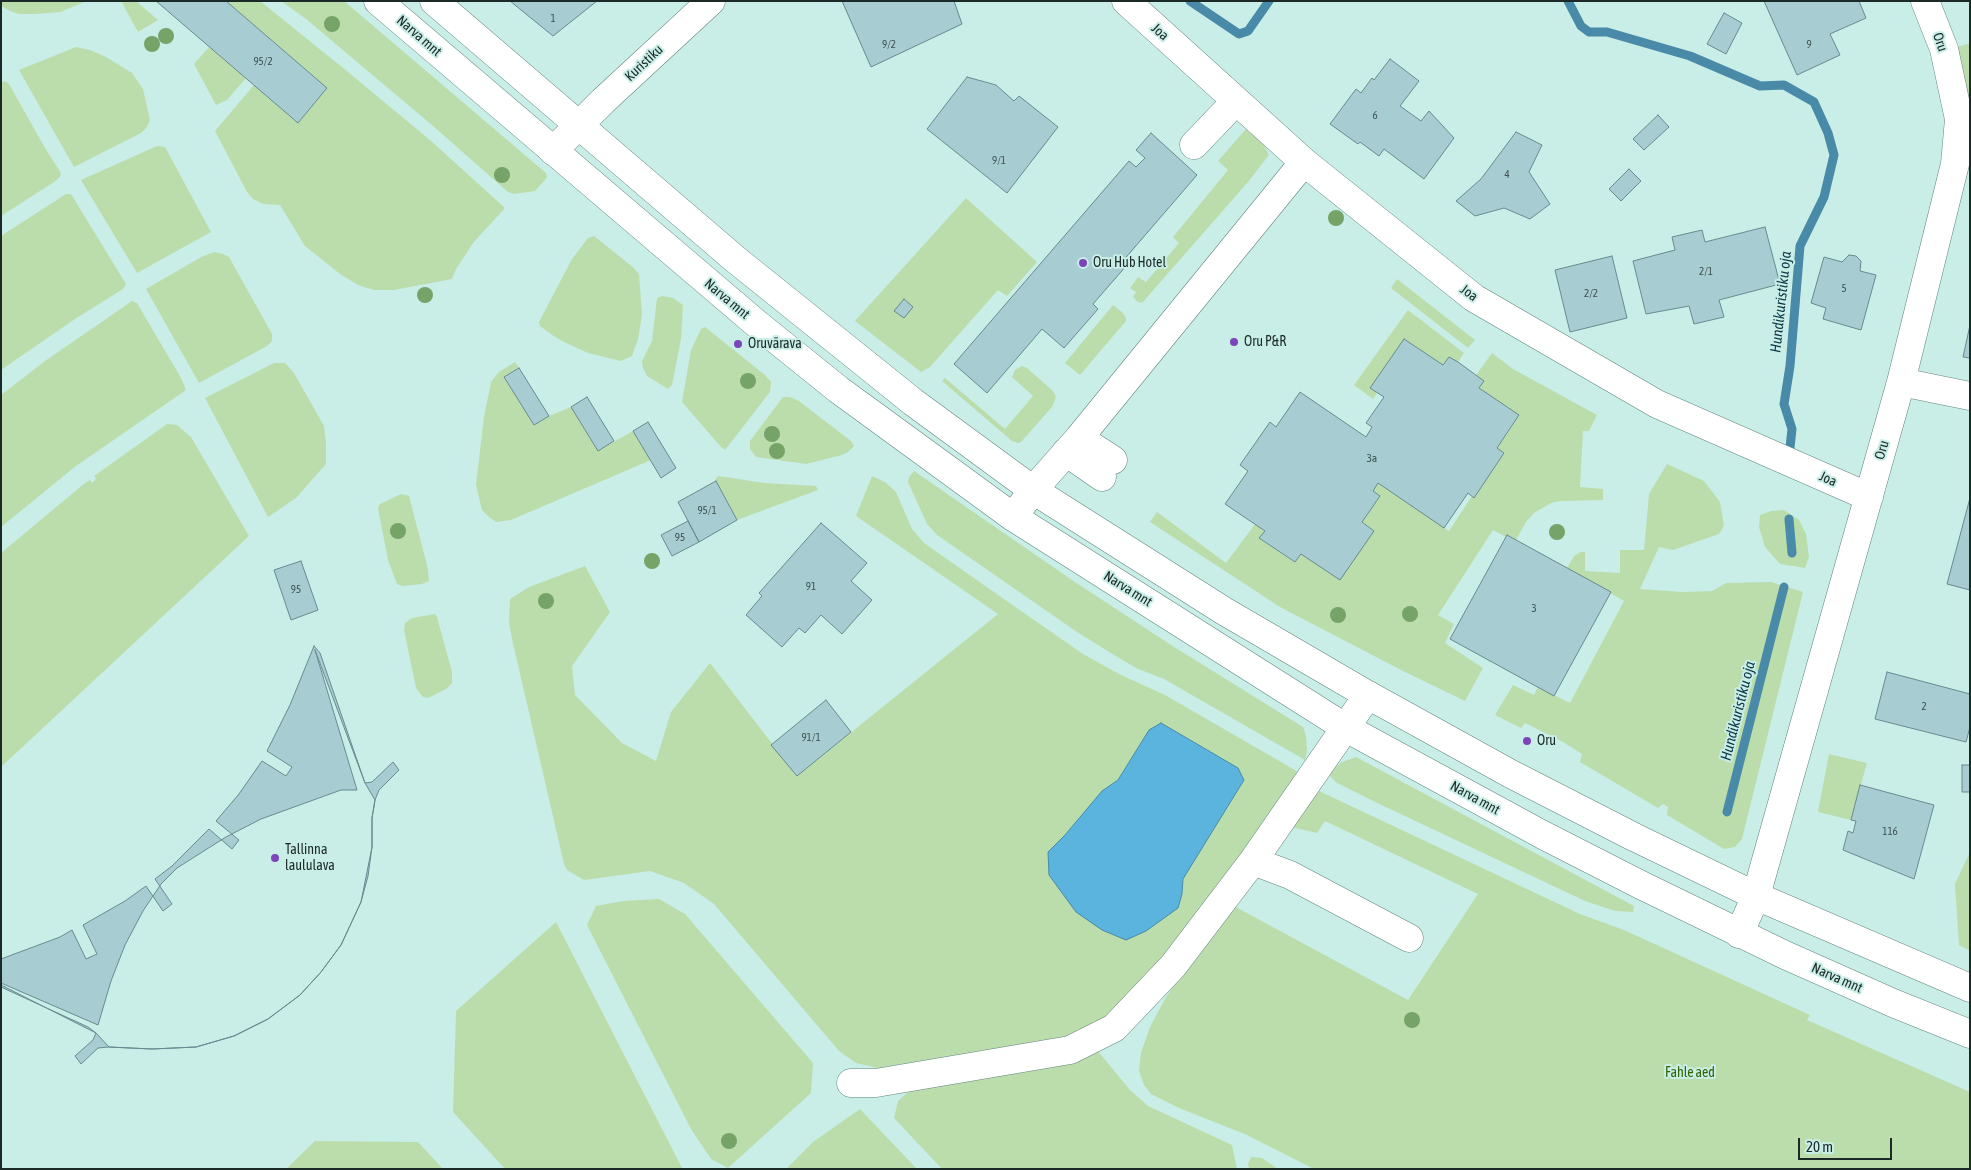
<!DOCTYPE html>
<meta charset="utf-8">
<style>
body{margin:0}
#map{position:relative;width:1971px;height:1170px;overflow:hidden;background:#c9eee7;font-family:"Asap Condensed",sans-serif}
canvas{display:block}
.frame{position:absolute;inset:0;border:2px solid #1b2927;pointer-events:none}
.scale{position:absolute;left:1798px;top:1138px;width:94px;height:22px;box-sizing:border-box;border:2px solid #1b2927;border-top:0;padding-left:6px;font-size:15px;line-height:18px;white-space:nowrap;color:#1b2927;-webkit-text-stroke:4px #c9eee7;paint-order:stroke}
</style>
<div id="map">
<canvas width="1971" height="1170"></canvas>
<div class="frame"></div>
<div class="scale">20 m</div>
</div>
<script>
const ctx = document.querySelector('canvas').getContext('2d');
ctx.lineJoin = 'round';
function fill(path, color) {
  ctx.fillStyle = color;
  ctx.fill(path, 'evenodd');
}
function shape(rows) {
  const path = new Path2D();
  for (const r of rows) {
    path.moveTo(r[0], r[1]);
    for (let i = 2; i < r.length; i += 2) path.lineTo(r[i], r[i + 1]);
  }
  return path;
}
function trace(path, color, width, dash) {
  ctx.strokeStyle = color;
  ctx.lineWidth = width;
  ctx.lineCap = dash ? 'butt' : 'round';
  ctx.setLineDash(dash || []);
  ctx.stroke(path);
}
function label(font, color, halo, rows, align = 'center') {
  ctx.font = font + ' "Asap Condensed",sans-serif';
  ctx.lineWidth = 4;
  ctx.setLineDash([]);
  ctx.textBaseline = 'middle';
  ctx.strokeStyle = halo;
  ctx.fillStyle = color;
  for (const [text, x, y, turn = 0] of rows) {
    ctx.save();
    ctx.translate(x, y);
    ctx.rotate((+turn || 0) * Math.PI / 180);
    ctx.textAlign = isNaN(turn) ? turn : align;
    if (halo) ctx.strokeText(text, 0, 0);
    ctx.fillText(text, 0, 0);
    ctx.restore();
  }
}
fill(shape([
 [1,1,87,1,60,12,35,14,19,14,10,11,1,6],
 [121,1,136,1,158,20,138,32],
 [226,1,260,1,342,67,430,140,505,208,473,243,456,269,452,279,394,290,374,290,358,285,340,274,305,246,280,205,263,204,253,199,247,192,215,131,254,85,298,123,327,88],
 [281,1,344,1,546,173,547,177,545,180,535,191,514,194,508,192,433,126,306,19],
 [1970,43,1970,167,1955,164,1952,49],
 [76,47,90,50,106,57,132,73,143,89,150,120,147,127,141,133,74,167,19,70],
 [209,47,246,78,227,100,216,105,194,64],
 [5,81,9,84,45,148,61,173,60,177,54,182,1,216,1,83],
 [1246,129,1263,144,1269,155,1248,182,1142,303,1138,302,1133,297,1136,292,1130,288,1138,277,1146,282,1179,243,1173,237,1228,170,1218,161],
 [157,146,165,147,211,232,137,273,81,180],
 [66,194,71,194,126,284,123,289,75,319,1,370,1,236],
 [966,198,1037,262,1007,296,998,290,930,367,921,372,855,321],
 [594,236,634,268,639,274,642,315,638,339,632,356,621,361,588,353,564,342,552,335,540,326,539,322,572,259,588,238],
 [215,252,223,254,229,257,272,334,272,341,267,346,199,383,146,289,203,256],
 [1397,279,1475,340,1468,348,1391,288],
 [663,296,673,298,683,305,681,339,672,385,668,389,647,376,643,368,642,361,652,341,657,298],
 [132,301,137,303,181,378,186,390,76,466,1,527,1,395,45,361],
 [1113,305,1123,313,1126,318,1126,321,1080,375,1065,363],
 [1408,310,1464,353,1458,362,1443,365,1404,339,1371,388,1377,393,1373,399,1354,385],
 [705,327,765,375,771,382,770,392,725,450,721,447,682,402,691,350,701,329],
 [1492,353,1513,369,1597,415,1589,431,1583,431,1580,487,1603,489,1603,500,1560,501,1551,503,1534,513,1526,522,1516,540,1507,535,1506,537,1493,530,1438,615,1454,624,1445,643,1483,668,1465,701,1403,671,1280,607,1150,522,1157,512,1226,563,1255,524,1265,531,1260,539,1294,562,1301,554,1374,531,1362,522,1380,496,1373,491,1378,483,1449,531,1472,496,1474,497,1504,454,1497,448,1519,416,1479,388,1484,381,1476,375],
 [515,362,519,368,504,377,534,425,549,416,571,407,598,451,633,431,651,460,511,520,496,522,489,517,482,510,476,485,484,417,491,382,499,372],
 [274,363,285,363,294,373,324,426,326,444,326,464,296,498,268,517,205,398],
 [1022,366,1027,368,1053,391,1056,397,1052,407,1021,442,1018,443,1012,441,942,381,945,378,1005,429,1033,396,1012,377,1015,370],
 [783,397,790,397,799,401,851,441,854,446,848,452,842,455,806,464,756,457,750,449,750,441],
 [167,424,177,425,191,437,249,536,1,767,1,553,85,483,90,480,92,483,96,479,94,476],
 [1667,464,1704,481,1720,502,1724,526,1719,534,1673,550,1659,547,1640,589,1682,592,1712,591,1726,583,1771,582,1803,592,1742,839,1735,847,1724,849,1667,815,1668,807,1663,804,1658,808,1580,762,1582,754,1563,742,1525,723,1521,728,1495,715,1513,685,1534,695,1538,687,1570,703,1624,601,1567,568,1574,556,1581,552,1585,552,1585,571,1620,573,1620,550,1644,550,1649,494],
 [914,471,1072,580,1171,645,1303,727,1306,736,1307,751,1305,760,1164,679,1136,668,1114,655,1077,632,937,535,927,524,908,482,909,477],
 [719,476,764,483,816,486,818,490,737,520,716,481,716,478],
 [872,476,885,482,896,492,912,529,924,543,991,590,1083,654,1121,675,1165,695,1295,770,1300,775,1144,988,1113,1018,1064,1038,878,1068,856,1063,839,1051,714,904,684,883,650,871,584,880,567,870,564,864,512,639,509,623,510,599,529,587,585,566,610,612,572,666,575,695,622,743,656,761,671,712,710,663,797,776,998,614,856,516],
 [1149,730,1244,780,1183,879,1182,894,1048,852,1065,835,1102,791,1118,780],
 [401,494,409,496,428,569,429,581,422,584,402,586,397,584,388,560,378,508,380,504],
 [1784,510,1799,520,1806,534,1809,557,1805,568,1780,564,1765,547,1759,527,1760,515,1771,511],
 [435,614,437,617,452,672,452,683,446,689,428,698,423,697,416,688,404,630,405,623,412,618],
 [1829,754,1867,763,1851,820,1818,812],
 [1356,757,1634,906,1633,912,1615,911,1585,901,1371,800,1337,783,1330,776,1331,771,1342,762],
 [1319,791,1580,914,1624,930,1810,1015,1807,1020,1970,1092,1970,1169,1314,1169,1247,1135,1179,1108,1151,1094,1144,1085,1139,1071,1141,1053,1150,1027,1166,997,1232,905,1408,1000,1478,894,1325,821,1317,833,1291,827],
 [1970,852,1970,951,1959,945,1955,884],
 [659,899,685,914,813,1063,811,1093,728,1168,711,1159,691,1129,587,925,596,906,623,901],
 [556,922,681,1166,683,1169,505,1169,453,1112,456,1011],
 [1097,1050,1130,1090,1148,1106,1232,1145,1237,1169,942,1169,894,1118,898,1101,914,1087],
 [860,1109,917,1169,786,1169,813,1142],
 [315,1141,418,1142,443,1169,286,1169],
 [1251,1157,1262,1158,1278,1169,1249,1169,1248,1164]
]), '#bbddac');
const water = shape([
 [1161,723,1238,768,1244,780,1183,879,1182,894,1178,908,1146,931,1126,940,1102,930,1076,912,1049,875,1048,852,1065,835,1102,791,1118,780,1149,730,1161,723]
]);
fill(water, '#5bb4de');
trace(water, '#488aa7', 1);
trace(shape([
 [1190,1,1239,34,1248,31,1269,1],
 [1568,1,1581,26,1589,32,1607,32,1690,56,1760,86,1784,85,1814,102,1828,133,1834,155,1824,197,1800,246,1790,366,1784,404,1792,429,1789,457],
 [1789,519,1792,553],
 [1727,812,1784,587]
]), '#488aa7', 9);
const building = shape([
 [156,1,226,1,327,88,298,123,156,1],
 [510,1,597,1,553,36,510,1],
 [842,1,954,1,962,24,871,67,842,1],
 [1764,1,1859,1,1866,18,1830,34,1840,55,1797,75,1764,1],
 [1724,13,1742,23,1726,54,1707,44,1724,13],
 [1390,59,1419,81,1400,106,1421,121,1429,111,1454,138,1424,179,1384,149,1379,156,1360,142,1358,144,1330,124,1356,89,1361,93,1372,78,1374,80,1390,59],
 [967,77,996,85,1014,101,1019,96,1058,127,1007,193,927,129,967,77],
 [1658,115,1669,127,1644,150,1633,139,1658,115],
 [1516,132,1542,145,1529,172,1550,204,1530,219,1504,208,1475,216,1456,201,1481,179,1516,132],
 [1151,133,1197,175,1122,262,1127,265,1093,304,1098,309,1064,348,1042,329,987,393,954,364,1129,161,1136,167,1145,158,1136,150,1151,133],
 [1629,169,1641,181,1621,201,1609,189,1629,169],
 [1765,227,1780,284,1719,300,1724,317,1694,324,1689,306,1646,314,1633,261,1675,250,1672,237,1702,230,1705,242,1765,227],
 [1849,255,1856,256,1861,261,1860,271,1876,275,1861,330,1823,319,1826,308,1811,303,1824,257,1842,262,1849,255],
 [1612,256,1627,318,1570,332,1555,270,1612,256],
 [904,299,913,307,904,318,894,311,904,299],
 [1970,325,1970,358,1963,357,1970,325],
 [1404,339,1443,365,1449,357,1458,362,1484,381,1479,388,1519,415,1497,448,1504,453,1474,498,1468,493,1444,528,1378,483,1373,491,1380,496,1362,522,1374,531,1340,580,1301,554,1295,562,1259,538,1265,531,1225,504,1248,471,1240,465,1270,422,1276,427,1300,392,1366,437,1372,427,1366,423,1384,397,1370,388,1404,339],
 [519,368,549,416,534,425,504,377,519,368],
 [587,397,614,441,598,451,571,407,587,397],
 [648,422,676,468,661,478,633,431,648,422],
 [716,481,737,520,699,542,678,502,716,481],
 [1970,498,1970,590,1947,584,1970,498],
 [688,521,699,542,672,556,661,535,688,521],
 [821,523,867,563,851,581,872,600,842,634,821,615,805,633,799,628,782,647,746,615,762,596,759,593,821,523],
 [1507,535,1611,592,1554,696,1450,639,1507,535],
 [301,561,318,610,291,620,274,570,301,561],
 [314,646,320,653,365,783,372,782,393,762,399,770,379,790,375,800,372,818,372,847,368,876,361,902,341,945,321,972,300,995,268,1019,234,1036,196,1047,152,1049,109,1047,98,1048,81,1064,75,1056,93,1040,96,1033,88,1027,1,987,1,959,60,937,72,930,86,959,97,954,83,925,125,901,146,886,163,911,172,904,155,879,172,866,209,829,232,849,239,840,216,821,239,794,262,761,286,776,292,767,267,751,290,705,314,646],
 [315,650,365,783,375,800,372,818,372,847,361,902,341,945,321,972,300,995,268,1019,234,1036,196,1047,152,1049,109,1047,96,1033,1,985,1,983,98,1025,111,981,125,945,143,911,161,884,177,868,226,837,261,819,341,790,357,790,315,650],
 [1887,672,1970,694,1970,727,1966,742,1875,719,1887,672],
 [826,700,851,732,797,776,771,745,826,700],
 [1962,765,1970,765,1970,792,1962,792,1962,765],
 [1860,785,1934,805,1914,879,1843,850,1848,831,1853,833,1856,821,1851,820,1860,785]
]);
fill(building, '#a7ccd1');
trace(building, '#678a8e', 1);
const minor = shape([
 [1126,1,1304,162,1474,298,1657,404,1869,497],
 [1194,145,1236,101],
 [553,151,603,101,711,1],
 [1901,382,1970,396],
 [1079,438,1113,460],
 [1066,452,1102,477],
 [1013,517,1033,490,1079,438,1304,162],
 [1253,861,1290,875,1409,938],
 [1739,934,1756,896,1763,871,1901,382,1955,164,1959,119,1944,49,1925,1],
 [851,1083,876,1083,1070,1050,1114,1028,1173,966,1253,861,1368,695]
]);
const major = shape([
 [378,1,757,324,839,390,1013,517,1346,728,1543,835,1641,885,1785,955,1893,1003,1970,1034],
 [434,1,735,259,913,402,1033,490,1224,611,1368,695,1511,774,1634,837,1756,896,1970,988]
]);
trace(minor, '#63857f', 29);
trace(major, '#63857f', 29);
trace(minor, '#fff', 28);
trace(major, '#fff', 28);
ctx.fillStyle = '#75a368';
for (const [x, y] of [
 [332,24],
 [166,36],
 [152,44],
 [502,175],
 [1336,218],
 [425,295],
 [748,381],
 [772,434],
 [777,451],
 [398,531],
 [1557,532],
 [652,561],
 [546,601],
 [1410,614],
 [1338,615],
 [1412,1020],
 [729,1141]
]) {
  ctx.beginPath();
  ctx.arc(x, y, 8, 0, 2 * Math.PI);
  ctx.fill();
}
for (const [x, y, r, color] of [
 [1083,263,5,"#7c44bb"],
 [1234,342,5,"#7c44bb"],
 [738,344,5,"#7c44bb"],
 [1527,741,5,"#7c44bb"],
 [275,858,5,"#7c44bb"]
]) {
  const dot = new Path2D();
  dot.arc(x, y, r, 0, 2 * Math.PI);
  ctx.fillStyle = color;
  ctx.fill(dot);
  trace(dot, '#c9eee7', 2);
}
label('11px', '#3e5252', null, [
 ["1",553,19],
 ["9/2",889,45],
 ["9",1809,45],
 ["95/2",263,62],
 ["6",1375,116],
 ["9/1",999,161],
 ["4",1507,175],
 ["2/1",1706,272],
 ["5",1844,289],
 ["2/2",1591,294],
 ["3a",1372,459],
 ["95/1",707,511],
 ["95",680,538],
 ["91",811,587],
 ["95",296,590],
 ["3",1534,609],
 ["2",1924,707],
 ["91/1",811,738],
 ["116",1890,832]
]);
label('14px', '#1b2927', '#c9eee7', [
 ["Joa",1160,32,42],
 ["Narva mnt",419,36,41],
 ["Oru",1940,42,71],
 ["Kuristiku",644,63,-43],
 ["Joa",1469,293,36],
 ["Narva mnt",727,299,40],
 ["Oru",1882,450,-74],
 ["Joa",1828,479,24],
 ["Narva mnt",1128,589,32],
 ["Narva mnt",1475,798,29],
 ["Narva mnt",1837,978,24]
]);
label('14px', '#1b2927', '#c9eee7', [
 ["Oru Hub Hotel",1093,263],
 ["Oru P&R",1244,342],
 ["Oruvärava",748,344],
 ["Oru",1537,741],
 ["Tallinna",285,850],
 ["laululava",285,866]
], 'left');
label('14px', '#306600', '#c9eee7', [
 ["Fahle aed",1690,1073]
]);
label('italic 15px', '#0e3748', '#c9eee7', [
 ["Hundikuristiku oja",1781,302,-84],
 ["Hundikuristiku oja",1738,711,-76]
]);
</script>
